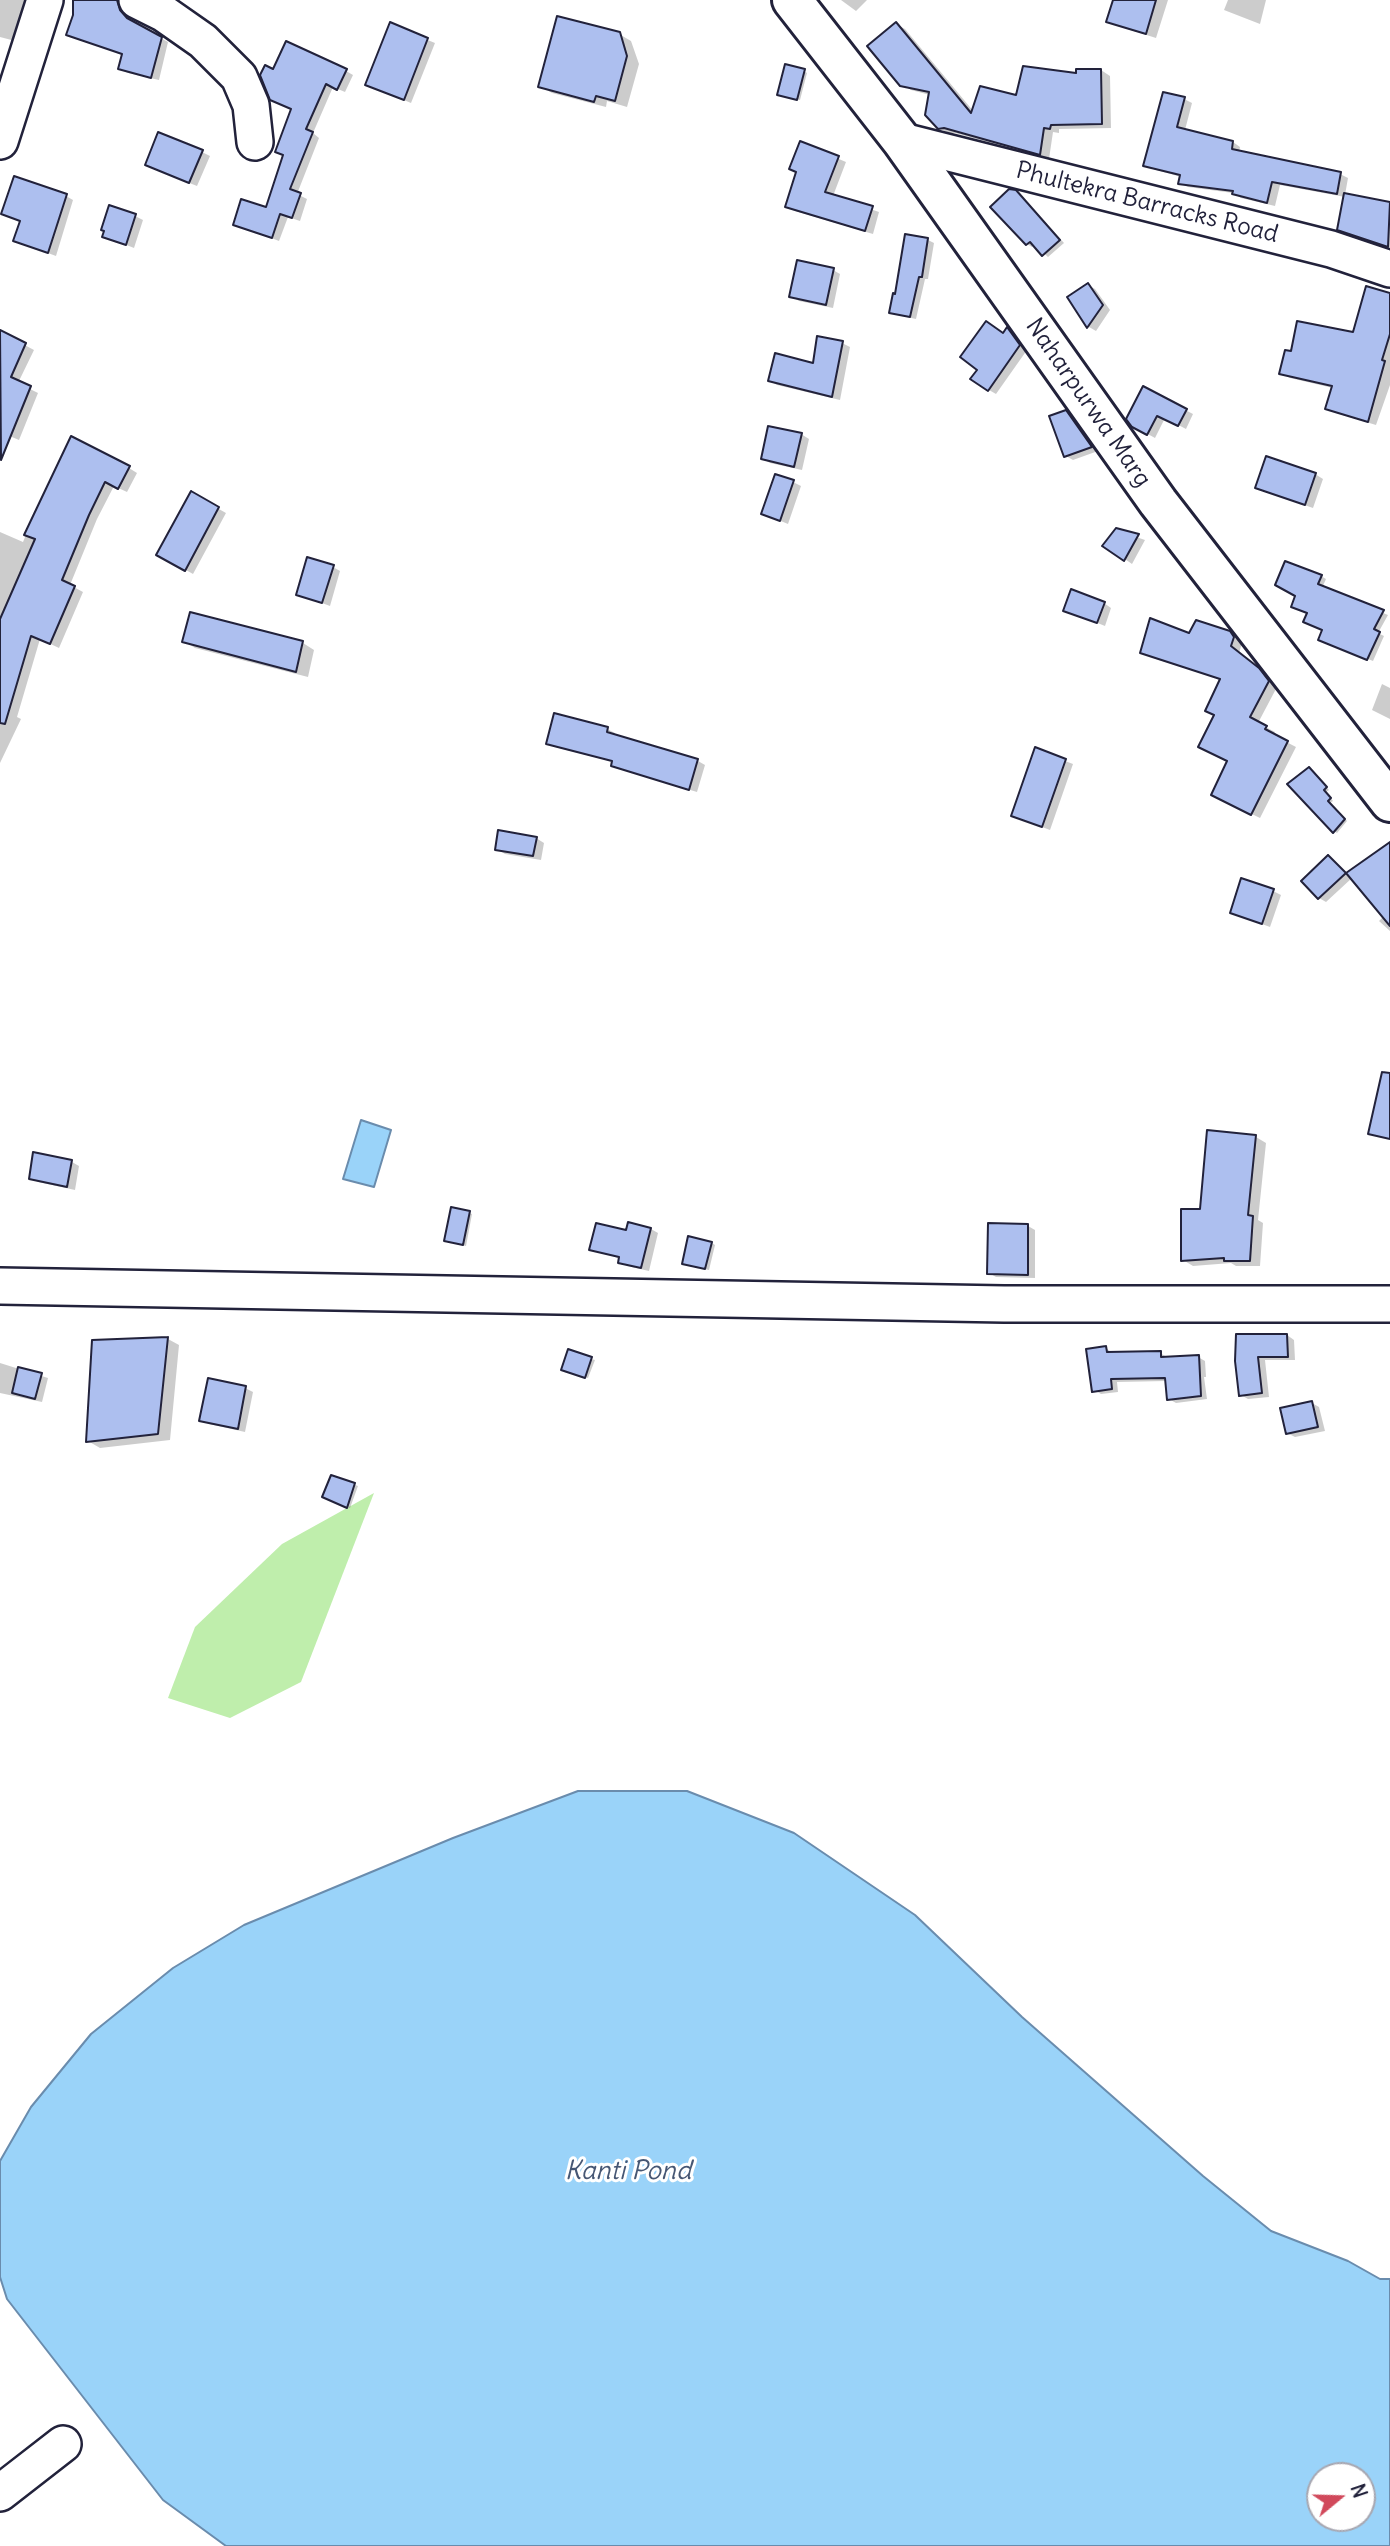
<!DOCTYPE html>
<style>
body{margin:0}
#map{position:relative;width:1390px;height:2546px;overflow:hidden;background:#fff;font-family:Delius,sans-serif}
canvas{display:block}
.north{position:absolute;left:1306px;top:2462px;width:70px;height:70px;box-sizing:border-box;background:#fff;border:2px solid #a7a7b1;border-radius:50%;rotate:71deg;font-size:19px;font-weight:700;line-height:28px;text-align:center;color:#22223b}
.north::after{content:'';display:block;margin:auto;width:24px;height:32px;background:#d1495b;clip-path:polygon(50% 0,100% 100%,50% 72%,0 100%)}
</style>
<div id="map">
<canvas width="1390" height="2546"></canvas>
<div class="north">N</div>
</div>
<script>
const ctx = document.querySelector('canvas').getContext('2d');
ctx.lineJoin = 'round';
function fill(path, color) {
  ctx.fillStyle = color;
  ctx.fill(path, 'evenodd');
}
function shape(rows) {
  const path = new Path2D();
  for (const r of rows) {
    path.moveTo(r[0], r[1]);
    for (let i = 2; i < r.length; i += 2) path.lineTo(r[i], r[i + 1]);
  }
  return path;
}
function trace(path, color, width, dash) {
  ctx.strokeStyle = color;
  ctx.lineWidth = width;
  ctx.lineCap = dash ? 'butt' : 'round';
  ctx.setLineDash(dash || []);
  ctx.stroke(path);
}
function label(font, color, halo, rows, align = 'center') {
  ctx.font = font + ' Delius,sans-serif';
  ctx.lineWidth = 6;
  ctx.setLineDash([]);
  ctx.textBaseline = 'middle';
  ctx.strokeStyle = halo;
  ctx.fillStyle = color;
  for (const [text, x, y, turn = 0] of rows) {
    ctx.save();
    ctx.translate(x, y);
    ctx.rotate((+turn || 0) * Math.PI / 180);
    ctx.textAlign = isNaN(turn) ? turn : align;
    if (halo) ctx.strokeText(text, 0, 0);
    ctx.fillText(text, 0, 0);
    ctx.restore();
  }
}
fill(shape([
 [374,1493,301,1682,230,1718,168,1698,195,1627,282,1544]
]), '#bfeeac');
const water = shape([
 [361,1120,391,1130,374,1187,343,1179,361,1120],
 [578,1791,687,1791,794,1833,915,1915,1022,2017,1203,2176,1271,2231,1348,2261,1380,2279,1390,2279,1390,2546,226,2546,163,2500,7,2299,0,2277,0,2161,31,2107,91,2034,173,1968,244,1925,453,1838,578,1791],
 [1362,2476,1362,2518,1320,2518,1320,2476,1362,2476]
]);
fill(water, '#9ad3f9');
trace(water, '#6a8cad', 2);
fill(shape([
 [0,0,28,0,19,42,0,37],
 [74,0,125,0,124,6,127,16,134,24,168,42,159,80,128,73,120,69,124,55,68,35,75,16],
 [841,0,867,0,856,11],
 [1115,0,1168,0,1156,38,1118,26,1108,21],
 [1228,0,1266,0,1260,24,1224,10],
 [896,24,905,29,974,112,1078,75,1101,70,1110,76,1111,128,1059,129,1059,133,1053,132,1049,159,955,133,948,133,939,128,930,95,911,90,901,84],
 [391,25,435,43,411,103,375,88],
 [619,34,631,41,639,64,627,107,607,101,606,107,552,93,540,86],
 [274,71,346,71,353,75,345,92,333,87,313,133,319,138,297,194,307,199,300,221,288,217,279,241,235,224,267,209,285,155,293,109],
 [804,71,807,73,800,100,782,95],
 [1184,99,1192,103,1185,130,1233,142,1240,147,1239,153,1340,174,1348,178,1345,195,1390,204,1390,248,1345,233,1345,197,1280,185,1275,206,1241,198,1233,193,1188,187,1180,183,1181,177,1153,169,1145,165],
 [801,143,846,162,833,196,879,212,873,234,795,211,787,207,798,173],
 [202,152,210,156,197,186,154,169],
 [1015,192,1021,195,1064,243,1048,257,1034,244,1032,247,1027,244],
 [66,196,73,200,56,256,15,241,21,221,3,214],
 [135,216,143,220,134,248,104,236],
 [928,240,934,243,928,279,925,279,916,319,897,315,891,312,896,296],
 [833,270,840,274,833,308,799,301,791,296],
 [1088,285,1095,289,1110,310,1096,331,1089,327,1069,298],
 [1390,295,1390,385,1376,425,1336,413,1328,409,1333,388,1290,378,1281,373,1293,353,1354,334],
 [1008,329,1015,333,1027,350,996,394,989,390,1004,335],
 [0,332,34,350,18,383,38,393,19,440,0,432],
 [842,343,850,347,840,400,777,385,770,381,814,365],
 [1144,389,1193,414,1186,429,1165,418,1155,438,1133,426],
 [1066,412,1074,416,1098,451,1073,460,1066,456],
 [801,434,809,439,802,470,770,463,763,459],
 [129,468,137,473,127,492,114,486,97,519,70,585,83,592,59,648,40,639,17,717,21,719,0,763,0,532,23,542,39,503,42,504],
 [1315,474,1323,479,1313,508,1264,491],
 [793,482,801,486,788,524,764,514],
 [192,494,226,513,193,574,158,554],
 [1116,530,1145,540,1132,564,1105,545],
 [333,567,340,571,330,606,298,594],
 [1321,576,1326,579,1322,588,1388,615,1378,633,1384,636,1373,661,1325,642,1324,630,1297,595],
 [1104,603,1111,608,1105,626,1065,610],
 [191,614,303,643,314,650,308,677,195,648,184,641],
 [1229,633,1242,643,1239,653,1267,675,1277,687,1258,723,1275,732,1273,735,1296,747,1260,818,1221,799,1229,761,1215,716,1222,680,1150,657,1142,652,1190,635],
 [1382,684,1390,688,1390,719,1372,710],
 [607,729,615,733,614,736,698,761,705,765,697,792,620,769,613,765,614,762,555,747,548,743],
 [1036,750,1073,764,1050,830,1013,816],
 [1309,769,1329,790,1326,792,1333,801,1330,803,1347,821,1337,833,1334,831],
 [536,838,544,843,541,860,505,854,497,849],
 [1390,844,1390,931,1379,921,1384,916,1352,878,1326,902,1319,898,1329,857,1348,874],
 [1273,891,1281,895,1270,927,1232,913],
 [1256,1137,1266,1143,1258,1220,1263,1223,1260,1266,1236,1266,1231,1263,1193,1266,1183,1260,1201,1211],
 [72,1162,79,1166,75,1190,38,1182,31,1178],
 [469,1213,472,1214,466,1246,449,1242],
 [1028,1226,1035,1230,1035,1278,996,1277,989,1273],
 [651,1229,658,1233,649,1271,627,1266,620,1262,621,1259,592,1249,627,1232],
 [712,1243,715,1245,709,1270,687,1265],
 [1287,1335,1294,1340,1295,1360,1265,1360,1269,1397,1248,1399,1241,1395,1238,1336],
 [168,1339,179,1345,170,1440,100,1448,88,1441],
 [1106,1348,1113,1354,1160,1353,1167,1357,1198,1357,1205,1361,1206,1377,1204,1377,1207,1399,1176,1403,1169,1399,1167,1381,1117,1382,1118,1392,1101,1394,1094,1390],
 [591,1359,595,1360,588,1378,566,1371],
 [0,1363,48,1378,42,1402,0,1393],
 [245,1388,253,1392,245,1432,209,1424,201,1420],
 [1312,1403,1319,1407,1325,1431,1295,1437,1287,1433],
 [332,1477,358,1486,350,1508,325,1496]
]), '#0003');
const building = shape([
 [73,0,117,0,120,10,127,18,162,37,151,78,118,69,122,54,66,35,73,15,73,0],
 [1113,0,1156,0,1146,34,1106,22,1113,0],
 [557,16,620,32,627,56,615,101,596,96,594,102,538,87,557,16],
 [390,22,428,38,404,100,365,85,390,22],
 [896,22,971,113,980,86,1016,95,1023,66,1076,73,1076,69,1101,69,1102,124,1051,125,1050,129,1044,128,1040,155,944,128,938,129,925,115,929,92,900,86,867,46,896,22],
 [286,41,347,69,337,90,326,84,306,129,313,132,290,189,301,193,292,218,280,214,272,238,233,225,241,199,266,207,283,155,275,152,291,109,270,100,260,75,265,65,273,69,286,41],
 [785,64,805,69,797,100,777,95,785,64],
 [1163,92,1185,97,1177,127,1233,141,1232,149,1341,172,1337,194,1272,182,1267,203,1232,194,1233,191,1178,184,1180,175,1143,166,1163,92],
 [158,132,203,150,189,183,145,165,158,132],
 [800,141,839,156,825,192,873,206,865,231,785,207,796,172,789,169,800,141],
 [14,176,67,194,48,253,13,241,20,221,1,214,14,176],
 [1009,189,1016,190,1060,240,1042,256,1030,242,1026,245,990,207,1009,189],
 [1344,193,1390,202,1388,247,1337,230,1344,193],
 [109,205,136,214,126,245,102,237,104,231,101,230,109,205],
 [905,234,928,238,922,277,919,277,910,317,889,313,893,293,895,294,905,234],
 [797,260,834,268,826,305,789,297,797,260],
 [1088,283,1103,305,1087,328,1067,297,1088,283],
 [1366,286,1390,293,1390,334,1382,360,1385,361,1368,422,1325,409,1332,386,1279,374,1285,350,1291,351,1297,321,1353,332,1366,286],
 [986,321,1003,333,1007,327,1020,345,988,391,970,379,977,370,960,357,986,321],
 [0,330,26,343,11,377,31,386,1,460,0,330],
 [817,336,843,341,832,397,768,381,775,353,813,363,817,336],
 [1143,386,1187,409,1178,426,1157,416,1147,435,1132,427,1126,419,1143,386],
 [1066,410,1092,447,1064,457,1049,416,1066,410],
 [768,426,802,433,794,467,761,459,768,426],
 [71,436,130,466,118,489,105,482,89,515,62,580,75,586,50,644,31,636,5,724,0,723,0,619,35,539,24,535,71,436],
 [1266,456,1316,473,1305,505,1255,488,1266,456],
 [775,474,794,480,780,521,761,514,775,474],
 [191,491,219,507,185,571,156,555,191,491],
 [1116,528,1139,534,1124,561,1102,546,1116,528],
 [307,557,334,565,322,603,296,595,307,557],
 [1285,561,1322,575,1318,584,1384,610,1374,629,1380,632,1367,660,1318,640,1322,630,1303,622,1307,613,1291,607,1295,596,1275,585,1285,561],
 [1071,589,1105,602,1097,623,1063,611,1071,589],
 [190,612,303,641,296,672,182,642,190,612],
 [1150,618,1189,633,1196,620,1230,631,1234,637,1231,646,1259,668,1269,681,1250,717,1267,726,1265,729,1288,741,1251,815,1211,795,1227,761,1198,747,1214,715,1205,711,1220,679,1140,653,1150,618],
 [554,713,608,727,607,732,698,759,689,790,611,766,612,761,546,744,554,713],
 [1035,747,1066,759,1042,827,1011,816,1035,747],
 [1309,767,1327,787,1324,790,1331,798,1328,801,1345,819,1333,833,1287,784,1309,767],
 [498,830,537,837,533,856,495,850,498,830],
 [1390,842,1390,926,1346,873,1390,842],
 [1328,855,1346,873,1318,899,1301,881,1328,855],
 [1241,878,1274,889,1262,924,1230,913,1241,878],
 [1382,1072,1390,1073,1390,1139,1368,1134,1382,1072],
 [1207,1130,1256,1135,1248,1215,1253,1216,1250,1261,1224,1261,1224,1258,1181,1261,1181,1209,1200,1209,1207,1130],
 [33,1152,72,1160,67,1187,29,1179,33,1152],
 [451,1207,470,1211,463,1245,444,1241,451,1207],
 [628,1222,651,1228,641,1268,618,1263,619,1257,589,1250,596,1223,626,1230,628,1222],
 [988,1223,1028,1224,1028,1275,987,1274,988,1223],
 [688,1236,712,1242,705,1269,682,1264,688,1236],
 [1236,1334,1287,1334,1288,1357,1258,1357,1262,1393,1239,1396,1235,1361,1236,1334],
 [168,1337,158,1434,86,1442,92,1340,168,1337],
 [1106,1346,1107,1352,1161,1351,1161,1357,1199,1355,1201,1396,1167,1400,1165,1378,1111,1379,1112,1389,1092,1392,1086,1349,1106,1346],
 [568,1349,592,1357,585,1378,561,1370,568,1349],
 [18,1367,42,1373,35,1399,12,1393,18,1367],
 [208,1378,246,1386,238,1429,199,1421,208,1378],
 [1312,1401,1318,1427,1286,1434,1280,1408,1312,1401],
 [331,1475,355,1483,347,1508,322,1497,331,1475]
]);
fill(building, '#adbfef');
trace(building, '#22223b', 2);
const minor = shape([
 [137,0,163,13,203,41,239,77,251,105,255,142],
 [0,141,45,0],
 [902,141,1331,249,1390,269],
 [0,1286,1004,1304,1390,1304],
 [0,2493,63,2444]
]);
const major = shape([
 [792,0,902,141,1158,502,1390,802]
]);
trace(minor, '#22223b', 40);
trace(major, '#22223b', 44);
trace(minor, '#fff', 35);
trace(major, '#fff', 38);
label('24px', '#22223b', '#fff', [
 ["Phultekra Barracks Road",1147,203,14],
 ["Naharpurwa Marg",1088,403,55]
]);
label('italic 26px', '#465774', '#fff', [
 ["Kanti Pond",628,2172]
]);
</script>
